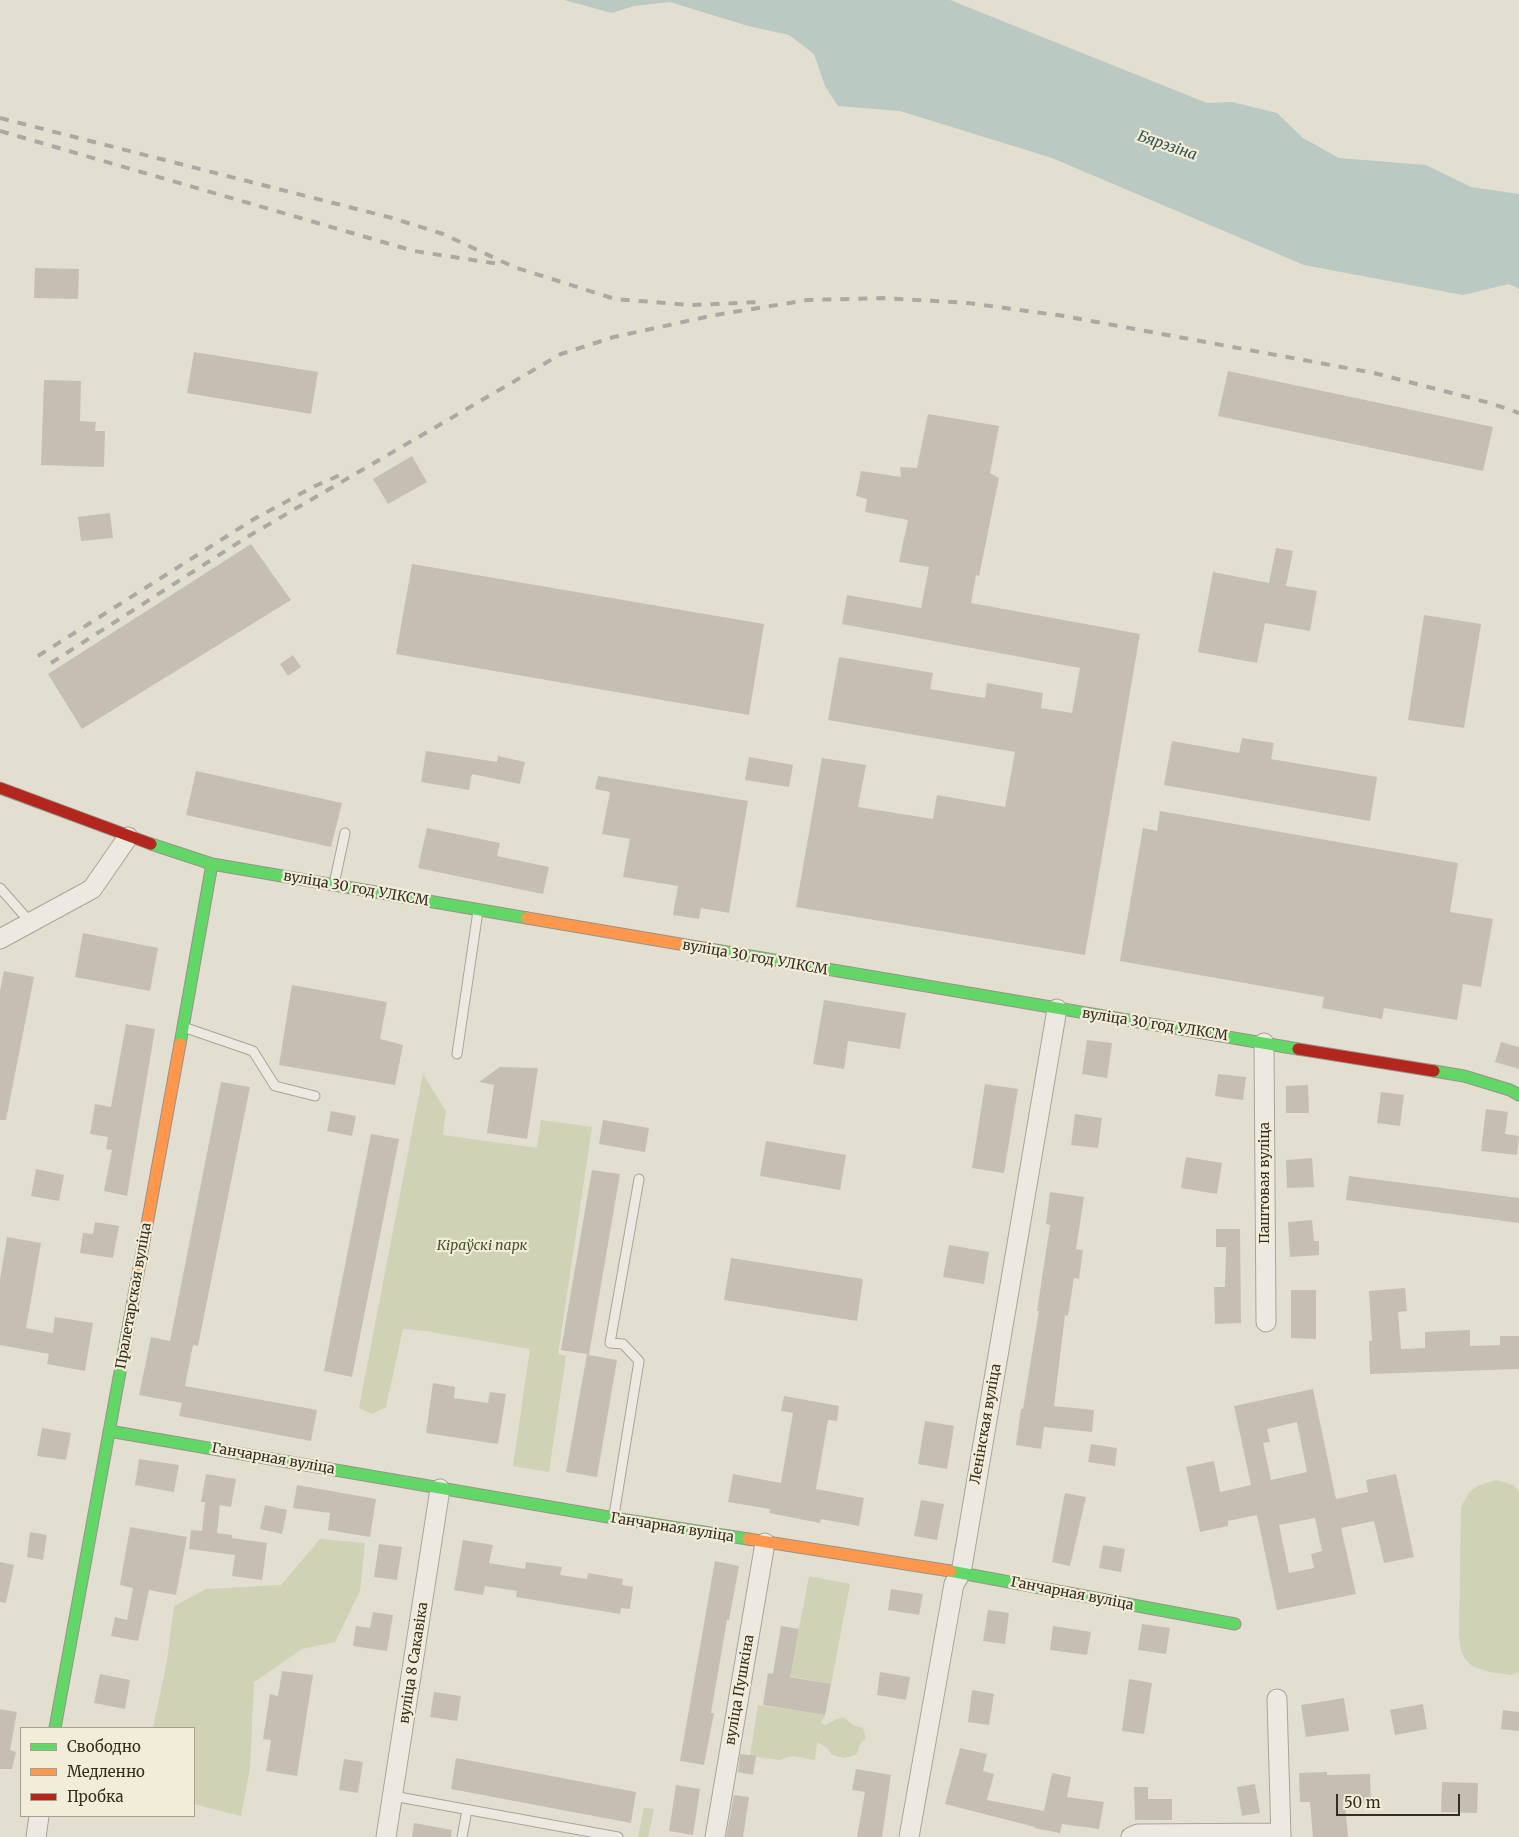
<!DOCTYPE html>
<meta charset="utf-8">
<style>
body{margin:0}
#map{position:relative;width:1519px;height:1837px;overflow:hidden;background:#e2dfd1;font-family:Merriweather,serif}
canvas{display:block}
.legend{position:absolute;left:20px;top:1727px;width:175px;height:90px;box-sizing:border-box;background:#f2edd8;border:1px solid #a7a08f;margin:0;padding:6px 9px;list-style:none;font-size:15px;color:#362d21}
.legend li{display:flex;align-items:center;gap:10px;height:25px}
.legend b{width:25px;border:1px solid #a7a08f}
.scale{position:absolute;left:1336px;top:1794px;width:124px;height:22px;box-sizing:border-box;border:2px solid #362d21;border-top:0;padding-left:6px;font-size:15px;line-height:18px;white-space:nowrap;color:#362d21;-webkit-text-stroke:4px #f2edd8;paint-order:stroke}
</style>
<div id="map">
<canvas width="1519" height="1837"></canvas>
<ul class="legend">
<li><b style="height:6px;background:#63d668"></b>Свободно</li>
<li><b style="height:6px;background:#ff974d"></b>Медленно</li>
<li><b style="height:6px;background:#b3261e"></b>Пробка</li>
</ul>
<div class="scale">50 m</div>
</div>
<script>
const ctx = document.querySelector('canvas').getContext('2d');
ctx.lineJoin = 'round';
function fill(path, color) {
  ctx.fillStyle = color;
  ctx.fill(path, 'evenodd');
}
function shape(rows) {
  const path = new Path2D();
  for (const r of rows) {
    path.moveTo(r[0], r[1]);
    for (let i = 2; i < r.length; i += 2) path.lineTo(r[i], r[i + 1]);
  }
  return path;
}
function trace(path, color, width, dash) {
  ctx.strokeStyle = color;
  ctx.lineWidth = width;
  ctx.lineCap = dash ? 'butt' : 'round';
  ctx.setLineDash(dash || []);
  ctx.stroke(path);
}
function label(font, color, halo, rows, align = 'center') {
  ctx.font = font + ' Merriweather,serif';
  ctx.lineWidth = 4.5;
  ctx.setLineDash([]);
  ctx.textBaseline = 'middle';
  ctx.strokeStyle = halo;
  ctx.fillStyle = color;
  for (const [text, x, y, turn = 0] of rows) {
    ctx.save();
    ctx.translate(x, y);
    ctx.rotate((+turn || 0) * Math.PI / 180);
    ctx.textAlign = isNaN(turn) ? turn : align;
    if (halo) ctx.strokeText(text, 0, 0);
    ctx.fillText(text, 0, 0);
    ctx.restore();
  }
}
fill(shape([
 [423,1074,446,1111,443,1135,537,1148,541,1120,592,1127,558,1354,566,1356,549,1472,513,1466,530,1349,426,1331,403,1329,386,1407,372,1414,359,1408],
 [1497,1480,1513,1485,1519,1491,1519,1672,1511,1675,1490,1672,1472,1666,1466,1660,1461,1651,1459,1635,1461,1507,1469,1493,1473,1489,1482,1484],
 [320,1539,365,1543,360,1591,335,1642,302,1649,254,1682,250,1768,241,1816,194,1804,194,1728,153,1728,167,1661,174,1606,206,1589,281,1585],
 [809,1576,850,1584,831,1684,773,1673,777,1652,794,1655],
 [758,1705,825,1715,821,1722,825,1725,837,1719,843,1717,853,1725,863,1728,866,1738,861,1743,856,1755,844,1758,832,1755,827,1748,817,1742,815,1760,793,1756,779,1760,750,1756],
 [644,1808,654,1809,648,1837,638,1837]
]), '#cfd2b5');
fill(shape([
 [564,0,950,0,1207,103,1232,102,1277,113,1303,138,1339,158,1426,165,1471,187,1519,194,1519,289,1509,284,1463,295,1304,265,1052,158,900,111,838,106,825,86,814,54,789,35,748,26,670,2,634,6,612,13]
]), '#bac9c1');
fill(shape([
 [35,268,79,269,78,299,34,298],
 [194,352,318,372,311,414,187,393],
 [1228,371,1493,427,1483,471,1218,416],
 [44,380,81,381,80,421,96,422,95,431,105,431,104,467,41,465],
 [928,414,999,426,990,473,999,478,979,576,976,575,971,603,1140,634,1085,955,796,907,822,758,866,765,858,807,933,819,937,795,1005,807,1015,752,828,720,839,657,933,673,930,689,985,698,987,683,1043,693,1041,708,1072,713,1080,668,842,624,847,595,921,608,929,567,899,562,908,520,865,512,867,499,856,496,861,471,901,477,900,467,917,468],
 [412,456,427,482,388,504,373,479],
 [110,513,113,538,81,541,78,517],
 [251,544,291,600,82,729,48,674],
 [1276,548,1293,551,1286,586,1317,591,1310,631,1265,623,1257,663,1198,652,1213,572,1269,583],
 [412,564,764,624,749,715,396,654],
 [1424,615,1481,624,1464,728,1408,720],
 [293,655,301,667,288,676,280,664],
 [1242,738,1274,743,1271,759,1377,777,1370,821,1164,785,1172,741,1239,753],
 [426,751,497,762,498,756,525,762,520,784,472,774,469,790,421,782],
 [749,757,793,765,789,787,745,780],
 [196,771,342,803,331,847,186,815],
 [598,776,748,801,729,913,701,908,699,919,673,915,678,886,623,877,630,839,602,834,610,792,595,789],
 [1160,811,1458,863,1450,912,1493,919,1481,987,1463,984,1457,1020,1384,1008,1382,1019,1322,1008,1324,997,1120,961,1143,828,1157,831],
 [427,828,500,843,497,856,549,867,543,894,418,868],
 [83,933,158,948,150,991,75,977],
 [4,971,34,977,6,1120,0,1120,0,991],
 [292,985,387,1002,380,1039,403,1045,395,1085,279,1065],
 [824,1000,906,1013,900,1049,848,1041,844,1069,813,1064],
 [126,1024,155,1029,127,1196,104,1191,112,1150,106,1149,108,1137,90,1134,95,1104,111,1107],
 [1087,1040,1112,1043,1107,1078,1082,1074],
 [1501,1042,1519,1047,1519,1069,1495,1062],
 [500,1067,538,1068,527,1139,487,1133,494,1085,479,1082],
 [1218,1074,1246,1077,1243,1100,1215,1096],
 [221,1082,250,1087,198,1346,193,1345,185,1386,317,1410,311,1441,179,1416,182,1403,139,1395,151,1337,170,1341],
 [985,1084,1018,1089,1004,1173,972,1168],
 [1308,1085,1309,1113,1286,1113,1286,1086],
 [1381,1092,1404,1095,1400,1126,1377,1123],
 [1486,1109,1508,1112,1505,1134,1519,1136,1517,1155,1481,1151],
 [331,1111,356,1116,352,1136,327,1131],
 [1075,1114,1102,1118,1098,1148,1071,1145],
 [603,1120,649,1128,645,1152,599,1144],
 [371,1134,399,1139,352,1377,324,1371],
 [766,1141,846,1155,840,1190,760,1176],
 [1186,1157,1222,1163,1217,1194,1181,1188],
 [1312,1158,1314,1187,1287,1188,1286,1160],
 [36,1169,64,1175,59,1201,31,1196],
 [592,1170,620,1174,589,1355,617,1360,597,1477,566,1472,587,1354,561,1350],
 [1349,1176,1519,1198,1519,1223,1346,1200],
 [1050,1192,1084,1197,1076,1249,1083,1250,1079,1279,1074,1278,1068,1316,1065,1315,1054,1406,1094,1410,1092,1432,1044,1427,1041,1449,1016,1445,1021,1409,1023,1409,1039,1311,1037,1311,1050,1225,1046,1224],
 [1312,1220,1314,1241,1319,1241,1319,1255,1290,1257,1288,1222],
 [95,1222,119,1226,113,1258,80,1253,83,1233,93,1234],
 [1216,1229,1240,1229,1241,1323,1215,1324,1214,1287,1225,1287,1226,1247,1216,1247],
 [7,1237,41,1243,26,1328,53,1333,55,1317,93,1323,85,1371,47,1364,49,1354,0,1345,0,1279],
 [949,1245,989,1252,984,1284,943,1277],
 [731,1258,863,1279,857,1321,724,1300],
 [1405,1288,1407,1311,1398,1312,1401,1349,1425,1348,1425,1332,1470,1330,1470,1346,1500,1345,1500,1336,1519,1336,1519,1369,1370,1374,1369,1341,1372,1341,1369,1291],
 [1291,1290,1316,1290,1316,1339,1291,1338],
 [433,1383,455,1387,454,1398,488,1403,490,1392,506,1394,498,1444,426,1433],
 [1313,1389,1336,1499,1368,1492,1366,1480,1396,1474,1414,1557,1384,1563,1374,1521,1341,1528,1356,1594,1277,1610,1257,1515,1228,1521,1228,1526,1200,1532,1186,1467,1214,1461,1220,1492,1251,1485,1234,1406],
 [1297,1422,1307,1472,1271,1480,1263,1443,1270,1442,1267,1429],
 [1315,1518,1322,1551,1311,1554,1314,1568,1289,1573,1279,1525],
 [784,1396,839,1406,837,1421,828,1420,816,1489,864,1498,859,1526,821,1519,820,1523,769,1513,770,1509,728,1502,733,1474,781,1483,793,1413,781,1411],
 [925,1421,954,1426,947,1469,918,1464],
 [42,1428,71,1433,66,1460,37,1456],
 [1091,1444,1117,1448,1115,1466,1088,1462],
 [139,1459,179,1465,174,1492,135,1485],
 [206,1474,236,1479,231,1507,220,1505,217,1533,232,1535,232,1538,267,1543,262,1580,232,1576,235,1555,189,1549,191,1530,202,1531,205,1502,201,1502],
 [297,1485,376,1499,370,1537,328,1530,330,1513,293,1508],
 [1065,1493,1086,1497,1070,1566,1052,1562],
 [921,1500,944,1504,937,1540,914,1536],
 [265,1505,287,1510,282,1534,260,1529],
 [130,1527,187,1537,176,1595,149,1590,138,1641,111,1636,115,1617,127,1620,133,1588,120,1585],
 [30,1532,47,1535,43,1560,27,1557],
 [463,1540,493,1545,489,1563,525,1569,526,1562,562,1567,560,1575,587,1579,588,1573,623,1579,622,1585,633,1587,630,1609,621,1608,620,1614,516,1597,517,1591,485,1586,483,1595,454,1590],
 [379,1544,402,1547,397,1580,374,1577],
 [1103,1545,1125,1549,1121,1572,1099,1568],
 [715,1561,739,1566,729,1620,727,1620,711,1713,714,1713,704,1765,680,1761],
 [0,1562,14,1565,6,1603,0,1602],
 [891,1589,923,1594,919,1615,888,1610],
 [988,1610,1009,1613,1005,1644,983,1641],
 [373,1612,393,1615,387,1651,353,1646,356,1626,370,1628],
 [1142,1624,1170,1628,1166,1654,1138,1650],
 [781,1626,799,1629,790,1677,831,1684,825,1715,763,1705,768,1673,773,1674],
 [1053,1626,1091,1632,1087,1655,1050,1650],
 [282,1671,313,1675,297,1776,266,1771,271,1740,263,1739,270,1694,278,1696],
 [880,1672,910,1677,906,1700,877,1695],
 [100,1674,130,1680,125,1709,94,1703],
 [1129,1679,1152,1683,1144,1734,1122,1731],
 [972,1690,994,1694,989,1725,968,1722],
 [434,1692,461,1696,457,1721,430,1717],
 [1344,1698,1349,1731,1306,1737,1301,1705],
 [1423,1704,1427,1729,1395,1735,1390,1710],
 [0,1709,17,1712,10,1750,16,1752,12,1769,0,1769],
 [1503,1710,1519,1712,1519,1731,1501,1729],
 [960,1748,987,1754,983,1771,994,1774,987,1800,1044,1811,1052,1773,1071,1777,1067,1797,1104,1802,1099,1829,1062,1824,1060,1833,1034,1828,1035,1827,945,1804],
 [740,1754,756,1756,753,1775,738,1772],
 [456,1758,636,1792,631,1823,451,1789],
 [344,1759,363,1762,358,1793,339,1790],
 [856,1769,891,1775,882,1837,857,1837,865,1792,852,1790],
 [1327,1772,1327,1775,1370,1774,1371,1803,1345,1804,1348,1837,1313,1837,1310,1802,1300,1802,1299,1773],
 [1442,1782,1478,1783,1477,1813,1441,1812],
 [1255,1784,1260,1813,1242,1816,1237,1787],
 [676,1785,700,1789,693,1835,669,1831],
 [1134,1787,1148,1787,1148,1799,1172,1799,1172,1820,1135,1820],
 [734,1795,749,1797,743,1837,726,1837],
 [414,1823,452,1830,451,1837,412,1837]
]), '#c6beb2');
const lane = shape([
 [334,884,345,833],
 [0,888,30,922],
 [186,1028,253,1051,275,1086,315,1096],
 [457,1054,478,911],
 [614,1515,639,1361,623,1344,610,1343,639,1179],
 [393,1796,618,1837],
 [462,1837,467,1810]
]);
const street = shape([
 [0,939,92,889,128,837],
 [1264,1043,1266,1322],
 [1277,1699,1281,1837],
 [36,1837,39,1816],
 [386,1837,440,1489],
 [715,1837,765,1543],
 [909,1837,954,1584,961,1573,1057,1009],
 [1131,1837,1138,1834,1281,1833]
]);
const fast = shape([
 [151,844,212,864,527,918],
 [709,949,1298,1049],
 [180,1044,212,864],
 [1434,1071,1464,1076,1510,1090,1519,1095],
 [109,1431,614,1518,748,1539],
 [950,1571,1235,1624],
 [55,1728,133,1301]
]);
const slow = shape([
 [527,918,709,949],
 [133,1301,180,1044],
 [748,1539,950,1571]
]);
const jam = shape([
 [0,788,151,844],
 [1298,1049,1434,1071]
]);
trace(lane, '#a8a499', 11);
trace(street, '#a8a499', 21);
trace(fast, '#989389', 13);
trace(slow, '#989389', 13);
trace(jam, '#989389', 13);
trace(lane, '#ebe9e1', 9);
trace(street, '#ebe9e1', 19);
trace(fast, '#63d668', 11);
trace(slow, '#ff974d', 11);
trace(jam, '#b3261e', 11);
trace(shape([
 [0,118,392,218,443,234,514,267,615,299,690,305,761,302],
 [0,131,414,251,499,264],
 [38,656,254,519,315,486,347,472],
 [51,663,247,537,561,354,614,337,715,315,808,300,883,298,968,303,1064,316,1374,373,1490,403,1519,413]
]), '#aba9a1', 4, [9, 9]);
label('14px', '#362d21', '#f2edd8', [
 ["вуліца 30 год УЛКСМ",356,889,10],
 ["вуліца 30 год УЛКСМ",755,958,10],
 ["вуліца 30 год УЛКСМ",1155,1025,9],
 ["Паштовая вуліца",1265,1183,-90],
 ["Пралетарская вуліца",134,1296,-80],
 ["Ленінская вуліца",986,1424,-80],
 ["Ганчарная вуліца",273,1459,10],
 ["Ганчарная вуліца",672,1528,9],
 ["Ганчарная вуліца",1072,1594,11],
 ["вуліца 8 Сакавіка",414,1663,-81],
 ["вуліца Пушкіна",740,1690,-80]
]);
label('italic 14px', '#44512a', '#f2edd8', [
 ["Кіраўскі парк",482,1246]
]);
label('italic 15px', '#335454', '#f2edd8', [
 ["Бярэзіна",1167,146,19]
]);
</script>
